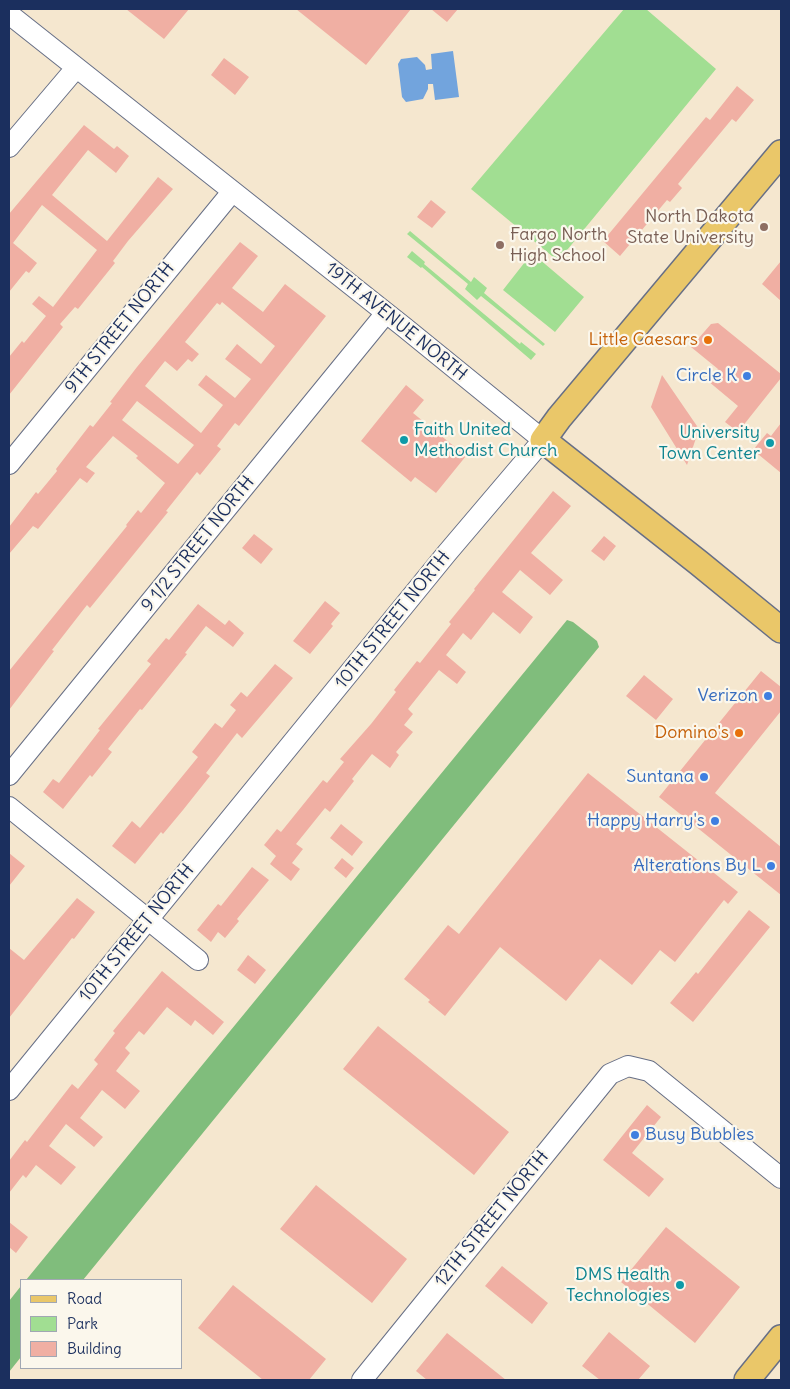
<!DOCTYPE html>
<style>
body{margin:0}
#map{position:relative;width:790px;height:1389px;overflow:hidden;background:#f5e7cf;font-family:Delius,sans-serif}
canvas{display:block}
.frame{position:absolute;inset:0;border:10px solid #1b2f5e;pointer-events:none}
.legend{position:absolute;left:20px;top:1279px;width:162px;height:90px;box-sizing:border-box;background:#fbf7ec;border:1px solid #a1a7b3;margin:0;padding:6px 9px;list-style:none;font-size:15px;color:#1b2f5e}
.legend li{display:flex;align-items:center;gap:10px;height:25px}
.legend b{width:25px;border:1px solid #a1a7b3}
</style>
<div id="map">
<canvas width="790" height="1389"></canvas>
<div class="frame"></div>
<ul class="legend">
<li><b style="height:6px;background:#eac769"></b>Road</li>
<li><b style="height:14px;background:#a1de92"></b>Park</li>
<li><b style="height:14px;background:#f0afa3"></b>Building</li>
</ul>
</div>
<script>
const ctx = document.querySelector('canvas').getContext('2d');
ctx.lineJoin = 'round';
function fill(path, color) {
  ctx.fillStyle = color;
  ctx.fill(path, 'evenodd');
}
function shape(rows) {
  const path = new Path2D();
  for (const r of rows) {
    path.moveTo(r[0], r[1]);
    for (let i = 2; i < r.length; i += 2) path.lineTo(r[i], r[i + 1]);
  }
  return path;
}
function trace(path, color, width, dash) {
  ctx.strokeStyle = color;
  ctx.lineWidth = width;
  ctx.lineCap = dash ? 'butt' : 'round';
  ctx.setLineDash(dash || []);
  ctx.stroke(path);
}
function label(font, color, halo, rows, align = 'center') {
  ctx.font = font + ' Delius,sans-serif';
  ctx.lineWidth = 4.5;
  ctx.setLineDash([]);
  ctx.textBaseline = 'middle';
  ctx.strokeStyle = halo;
  ctx.fillStyle = color;
  for (const [text, x, y, turn = 0] of rows) {
    ctx.save();
    ctx.translate(x, y);
    ctx.rotate((+turn || 0) * Math.PI / 180);
    ctx.textAlign = isNaN(turn) ? turn : align;
    if (halo) ctx.strokeText(text, 0, 0);
    ctx.fillText(text, 0, 0);
    ctx.restore();
  }
}
fill(shape([
 [624,9,646,9,716,69,558,261,471,189],
 [410,231,471,282,474,277,487,288,484,293,545,344,543,346,481,296,477,300,465,289,468,284,407,234],
 [412,251,425,262,424,264,520,344,521,342,536,354,531,360,422,267,421,268,407,257],
 [532,253,584,297,555,332,503,290]
]), '#a1de92');
fill(shape([
 [567,620,573,622,597,641,599,647,83,1280,26,1280],
 [21,1286,21,1357,9,1372,9,1301]
]), '#80bd7c');
fill(shape([
 [453,51,459,97,435,100,433,84,428,84,428,89,423,99,406,102,402,97,398,64,401,59,417,57,425,65,426,70,432,69,431,54]
]), '#72a4dd');
fill(shape([
 [126,9,189,9,164,39],
 [296,9,411,9,366,65],
 [431,9,458,9,447,22],
 [224,58,249,77,235,95,211,75],
 [737,86,754,100,736,122,732,119,678,184,682,188,670,202,667,200,620,256,603,241,706,117,710,120],
 [84,125,114,149,117,146,129,156,116,173,88,150,52,195,107,241,158,177,173,189,128,241,113,261,115,263,78,309,75,307,60,324,63,327,9,395,9,357,22,341,24,343,46,316,32,304,39,296,53,307,97,250,42,205,13,243,37,263,29,273,26,271,9,292,9,214],
 [431,200,446,212,432,228,417,217],
 [240,242,258,256,232,288,263,312,285,284,326,316,239,426,235,423,217,446,221,449,200,475,197,472,166,511,168,512,90,608,87,605,52,650,54,651,9,710,9,671,127,526,126,525,138,510,141,513,165,483,136,458,138,456,113,436,86,467,95,473,87,483,80,478,38,529,33,526,9,554,9,527,36,492,38,494,57,471,56,469,90,425,93,427,112,403,110,402,137,367],
 [222,302,275,346,261,364,237,344,225,359,251,379,235,398,206,375,198,385,223,405,201,433,145,386,165,361,177,371,188,359,192,362,199,354,185,342,217,303,220,305],
 [137,401,194,445,178,464,122,420],
 [781,261,781,301,762,284],
 [718,323,781,374,781,378,738,432,725,422,738,406,708,381,718,369,691,347,711,324],
 [662,375,699,429,687,465,651,407],
 [406,385,424,400,413,413,466,456,436,493,415,477,411,482,361,441],
 [781,423,781,473,753,450,767,433,771,436],
 [553,491,571,506,531,553,563,580,550,595,520,570,502,592,533,617,520,634,493,612,471,640,463,633,446,655,466,672,457,684,439,670,408,709,413,714,404,725,413,732,396,752,399,755,390,768,372,754,352,779,354,781,330,812,325,808,296,844,303,849,292,863,300,869,291,881,270,864,276,856,264,845,277,829,281,832,323,780,327,783,344,762,340,759,371,724,396,692,394,690,417,661,420,663,451,624,449,622,475,590,474,589],
 [254,534,273,549,261,564,242,548],
 [604,536,616,546,604,561,591,551],
 [325,601,340,613,331,624,333,626,310,654,293,641],
 [198,604,225,625,229,620,244,633,233,647,206,626,185,653,187,654,142,710,140,709,108,749,112,752,92,777,90,775,63,809,43,792,53,779,59,783,100,730,98,729,151,664,147,661,166,638,169,640],
 [275,664,293,678,242,738,237,733,206,773,210,776,183,810,163,834,161,832,135,864,112,846,132,821,140,828,198,757,192,752,215,723,222,728,236,710,230,705,241,692,247,697],
 [761,671,781,687,781,711,715,793,781,847,781,895,659,797],
 [644,675,673,699,656,720,626,696],
 [588,773,738,892,728,904,724,900,675,962,660,950,632,985,600,959,566,1001,500,947,445,1016,428,1002,430,1000,404,979,448,925,459,934],
 [341,824,363,842,352,856,330,838],
 [9,853,25,866,9,886],
 [342,858,354,868,346,878,334,868],
 [252,867,269,880,237,919,239,921,225,938,218,932,211,942,197,930,218,904,221,906],
 [77,898,95,912,74,939,72,938,9,1018,9,948,24,960],
 [749,910,770,927,693,1022,670,1003,696,972,698,974],
 [248,955,266,970,255,984,237,970],
 [162,971,224,1022,213,1035,195,1020,191,1026,167,1007,144,1035,139,1031,125,1048,130,1053,116,1071,140,1091,125,1109,102,1090,80,1118,103,1137,94,1147,66,1124,49,1146,76,1167,61,1185,36,1165,26,1178,23,1175,9,1193,9,1161,25,1140,27,1142,72,1084,78,1089,98,1064,94,1060,115,1033,113,1031],
 [378,1026,509,1132,474,1175,343,1069],
 [647,1105,661,1117,632,1153,664,1179,649,1197,603,1160],
 [316,1185,407,1259,372,1303,280,1229],
 [9,1222,28,1237,16,1253,9,1247],
 [666,1227,740,1287,695,1343,621,1282],
 [502,1266,548,1303,532,1324,485,1286],
 [233,1285,326,1359,309,1380,263,1380,198,1328],
 [609,1332,650,1366,638,1380,600,1380,582,1366],
 [447,1333,506,1380,427,1380,416,1371]
]), '#f0afa3');
const minor = shape([
 [9,14,404,327,543,440,447,553,9,1090],
 [9,147,76,68],
 [9,464,232,192],
 [9,775,386,313],
 [9,807,198,960],
 [362,1380,610,1074,628,1066,649,1071,781,1178]
]);
const major = shape([
 [781,153,559,418,543,440,699,563,781,630],
 [747,1380,781,1338]
]);
trace(minor, '#676f86', 22);
trace(major, '#676f86', 28);
trace(minor, '#fff', 20);
trace(major, '#eac769', 25);
for (const [x, y, r, color] of [
 [764,227,5,"#8d6e63"],
 [500,245,5,"#8d6e63"],
 [708,340,5,"#e8710a"],
 [747,376,5,"#3f7fe0"],
 [404,440,5,"#0f9aa8"],
 [770,443,5,"#0f9aa8"],
 [768,696,5,"#3f7fe0"],
 [739,733,5,"#e8710a"],
 [704,777,5,"#3f7fe0"],
 [715,821,5,"#3f7fe0"],
 [771,866,5,"#3f7fe0"],
 [635,1135,5,"#3f7fe0"],
 [680,1285,5,"#0f9aa8"]
]) {
  const dot = new Path2D();
  dot.arc(x, y, r, 0, 2 * Math.PI);
  ctx.fillStyle = color;
  ctx.fill(dot);
  trace(dot, '#fbf7ec', 2);
}
label('18px', '#785e54', '#fbf7ec', [
 ["North Dakota",754,217],
 ["State University",754,238],
 ["Fargo North",510,235,"left"],
 ["High School",510,256,"left"]
], 'right');
label('18px', '#1b2f5e', '#fbf7ec', [
 ["19TH AVENUE NORTH",396,322,39],
 ["9TH STREET NORTH",120,328,-51],
 ["9 1/2 STREET NORTH",198,544,-51],
 ["10TH STREET NORTH",393,620,-51],
 ["10TH STREET NORTH",137,933,-51],
 ["12TH STREET NORTH",492,1219,-51]
]);
label('18px', '#c56008', '#fbf7ec', [
 ["Little Caesars",698,340],
 ["Domino's",729,733]
], 'right');
label('18px', '#366cbe', '#fbf7ec', [
 ["Circle K",737,376],
 ["Verizon",758,696],
 ["Suntana",694,777],
 ["Happy Harry's",705,821],
 ["Alterations By L",761,866],
 ["Busy Bubbles",645,1135,"left"]
], 'right');
label('18px', '#0d838f', '#fbf7ec', [
 ["Faith United",414,430,"left"],
 ["Methodist Church",414,451,"left"],
 ["University",760,433],
 ["Town Center",760,454],
 ["DMS Health",670,1275],
 ["Technologies",670,1296]
], 'right');
</script>
